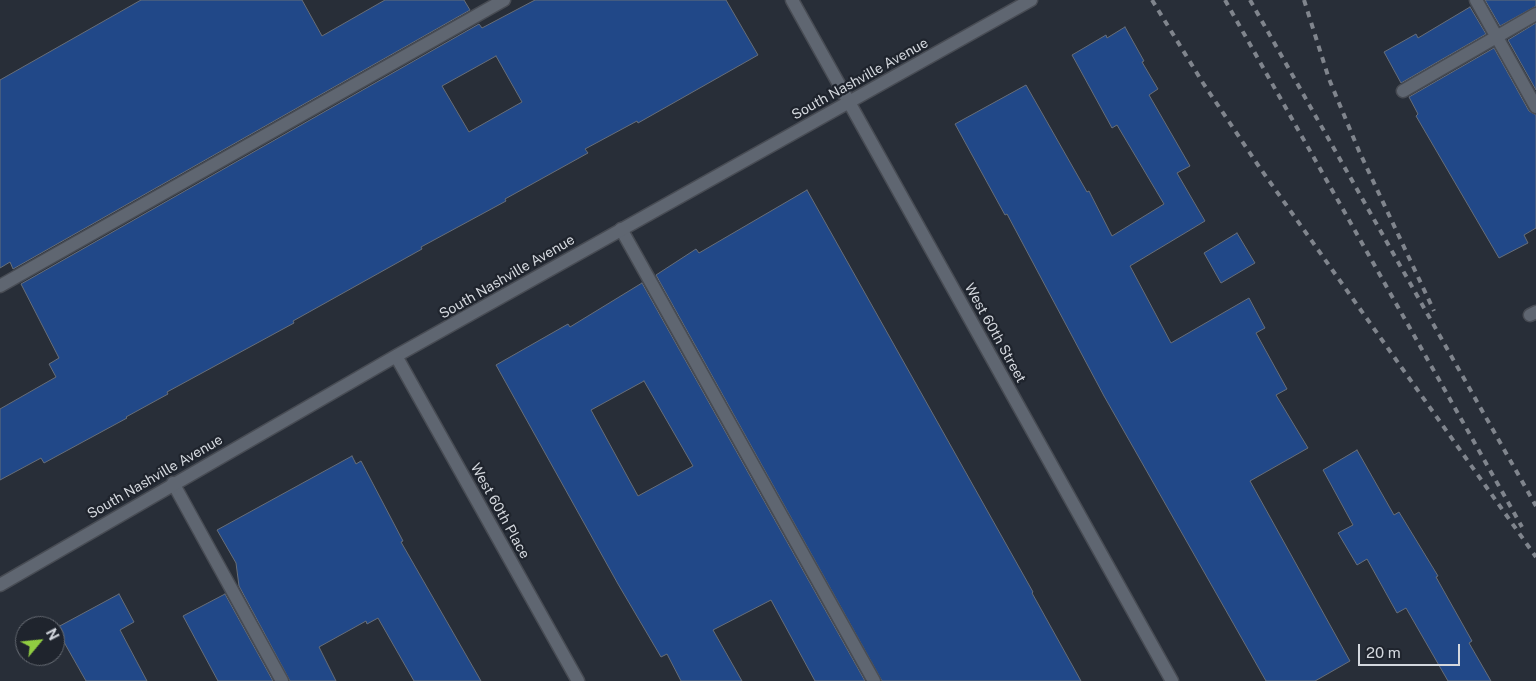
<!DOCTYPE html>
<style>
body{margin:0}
#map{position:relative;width:1536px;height:681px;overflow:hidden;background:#282e38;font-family:"Public Sans",sans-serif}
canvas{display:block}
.north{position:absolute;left:15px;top:616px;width:50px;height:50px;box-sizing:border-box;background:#1f242d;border:1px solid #676c74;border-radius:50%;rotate:62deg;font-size:14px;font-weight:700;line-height:20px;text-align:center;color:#d4d8de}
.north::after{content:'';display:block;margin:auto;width:18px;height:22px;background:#90cd41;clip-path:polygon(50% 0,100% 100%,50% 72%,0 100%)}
.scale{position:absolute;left:1358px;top:644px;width:102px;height:22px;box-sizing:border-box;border:2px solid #d4d8de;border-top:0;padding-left:6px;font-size:15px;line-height:18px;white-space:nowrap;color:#d4d8de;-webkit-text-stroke:4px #1f242d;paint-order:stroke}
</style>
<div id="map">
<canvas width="1536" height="681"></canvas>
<div class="north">N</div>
<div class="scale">20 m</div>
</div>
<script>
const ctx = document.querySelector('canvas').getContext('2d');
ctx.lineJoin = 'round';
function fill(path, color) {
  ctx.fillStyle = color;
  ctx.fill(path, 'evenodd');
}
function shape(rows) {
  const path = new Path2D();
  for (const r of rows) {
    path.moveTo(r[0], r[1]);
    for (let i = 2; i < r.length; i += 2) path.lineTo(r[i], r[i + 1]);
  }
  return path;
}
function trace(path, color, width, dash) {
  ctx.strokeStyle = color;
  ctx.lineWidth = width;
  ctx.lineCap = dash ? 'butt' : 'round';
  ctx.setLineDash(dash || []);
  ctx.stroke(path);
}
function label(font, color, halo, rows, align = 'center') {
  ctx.font = font + ' "Public Sans",sans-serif';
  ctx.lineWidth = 4.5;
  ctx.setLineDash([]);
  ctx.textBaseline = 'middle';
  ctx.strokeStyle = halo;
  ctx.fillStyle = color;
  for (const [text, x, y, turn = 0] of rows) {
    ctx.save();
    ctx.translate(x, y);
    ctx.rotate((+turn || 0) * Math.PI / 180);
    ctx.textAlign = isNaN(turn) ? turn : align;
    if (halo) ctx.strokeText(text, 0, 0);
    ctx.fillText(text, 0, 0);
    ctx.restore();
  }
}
const building = shape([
 [141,0,302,0,322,36,385,0,464,0,470,10,13,269,10,262,0,268,0,80,141,0],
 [535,0,726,0,758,55,638,123,637,121,585,149,588,153,505,199,506,201,421,247,422,249,293,321,294,323,167,392,168,394,126,417,127,418,44,463,41,458,0,480,0,409,56,377,49,364,59,358,21,284,479,24,482,28,535,0],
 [496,56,522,102,469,132,442,86,496,56],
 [1485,0,1536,0,1536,6,1500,26,1485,0],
 [1470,7,1486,34,1401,83,1384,52,1416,34,1418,38,1470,7],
 [1536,23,1536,90,1508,40,1536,23],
 [1125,27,1144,61,1142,62,1158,89,1149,95,1190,166,1177,173,1205,221,1130,266,1171,343,1249,298,1265,328,1256,333,1287,389,1276,395,1308,448,1250,481,1350,661,1315,681,1266,681,1104,396,1007,214,1005,215,955,124,1026,85,1087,192,1089,191,1112,236,1164,204,1117,125,1112,128,1072,55,1106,35,1107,38,1125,27],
 [1494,48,1529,111,1536,115,1536,228,1524,235,1528,243,1499,258,1416,116,1418,114,1409,97,1494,48],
 [807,190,1033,592,1032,593,1081,681,882,681,656,275,696,249,699,253,807,190],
 [1237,233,1255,263,1221,283,1204,253,1237,233],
 [642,283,865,681,815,681,771,600,713,630,742,681,681,681,667,654,661,657,618,584,496,365,568,324,570,327,642,283],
 [644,381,693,466,638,496,591,410,644,381],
 [1357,450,1394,515,1399,512,1438,576,1436,577,1472,641,1469,643,1491,681,1448,681,1406,608,1397,613,1367,559,1357,565,1338,533,1353,525,1323,470,1357,450],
 [352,456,356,464,361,461,403,541,401,542,481,681,414,681,378,618,367,624,366,621,319,647,336,681,290,681,239,586,236,563,217,530,352,456],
 [119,594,134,622,120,630,147,681,86,681,56,628,119,594],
 [225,594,273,681,218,681,183,616,225,594]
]);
fill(building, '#214888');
trace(building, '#676e79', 1);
const lane = shape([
 [1476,0,1536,107],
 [1403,91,1536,14],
 [621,229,874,681],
 [0,286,504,0],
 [173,483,282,681]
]);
const street = shape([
 [792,0,1172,681],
 [1530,315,1536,312],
 [396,356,578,681],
 [0,585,396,356,1031,0]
]);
trace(lane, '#484c54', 15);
trace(street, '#484c54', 15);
trace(lane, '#5f6671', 12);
trace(street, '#5f6671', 12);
trace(shape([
 [1152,0,1203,83,1260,168,1536,557],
 [1225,0,1522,527],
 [1250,0,1536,506],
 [1304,0,1329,79,1359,151,1434,311]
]), '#80858d', 4, [6, 6]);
label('14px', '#d4d8de', '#1f242d', [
 ["South Nashville Avenue",860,79,-29],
 ["South Nashville Avenue",507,277,-30],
 ["West 60th Street",995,333,61],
 ["South Nashville Avenue",155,477,-30],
 ["West 60th Place",500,511,61]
]);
</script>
